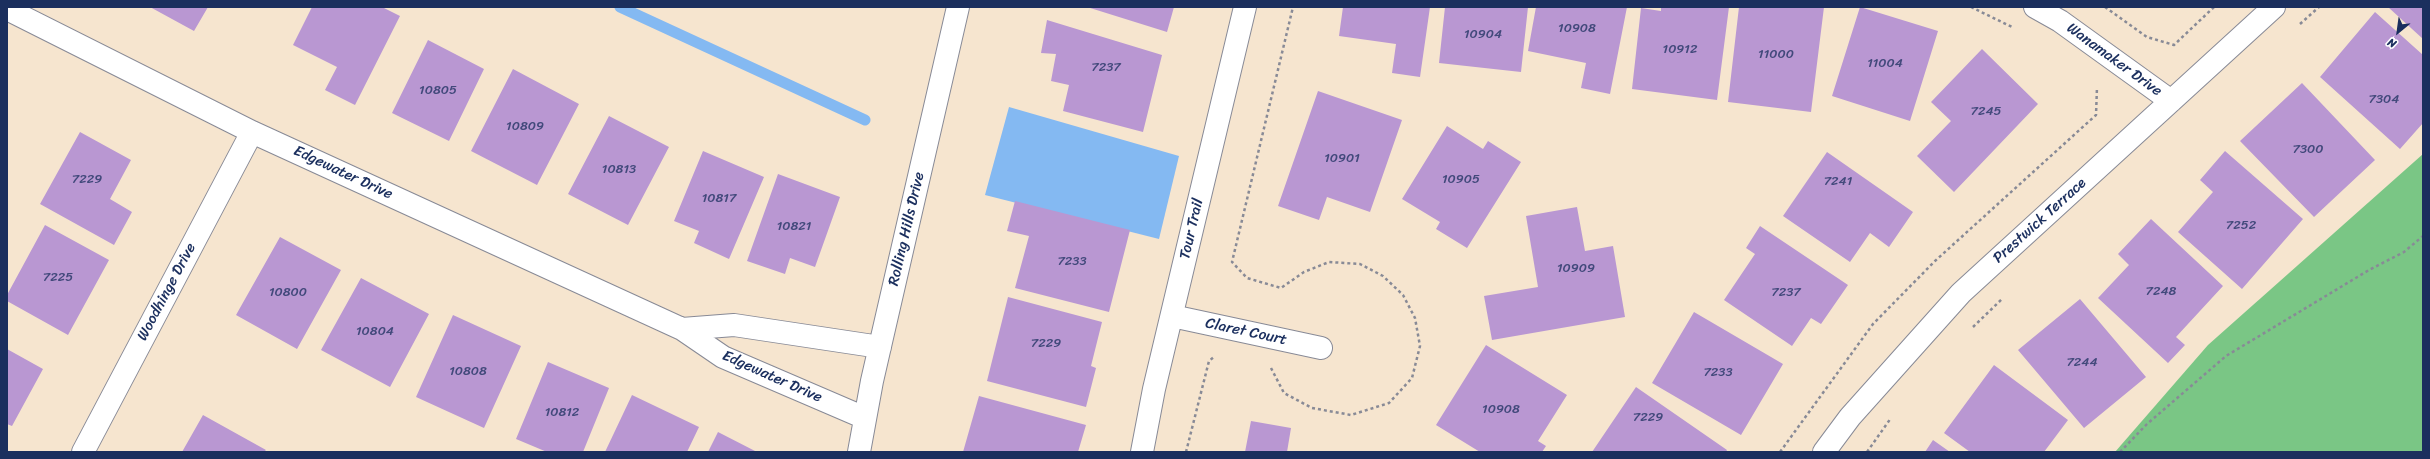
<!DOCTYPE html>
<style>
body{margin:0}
#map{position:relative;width:2430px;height:459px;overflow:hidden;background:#f6e5cf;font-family:Sriracha,sans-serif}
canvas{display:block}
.frame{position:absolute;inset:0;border:8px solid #1b2f5e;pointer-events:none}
.north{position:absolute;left:2378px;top:12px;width:40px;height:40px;-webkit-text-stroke:3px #fff;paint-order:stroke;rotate:209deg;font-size:11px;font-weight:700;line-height:16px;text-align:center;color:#1b2f5e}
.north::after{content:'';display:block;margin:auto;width:14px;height:18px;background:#1b2f5e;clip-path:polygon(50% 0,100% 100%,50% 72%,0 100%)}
</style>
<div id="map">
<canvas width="2430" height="459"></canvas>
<div class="frame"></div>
<div class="north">N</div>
</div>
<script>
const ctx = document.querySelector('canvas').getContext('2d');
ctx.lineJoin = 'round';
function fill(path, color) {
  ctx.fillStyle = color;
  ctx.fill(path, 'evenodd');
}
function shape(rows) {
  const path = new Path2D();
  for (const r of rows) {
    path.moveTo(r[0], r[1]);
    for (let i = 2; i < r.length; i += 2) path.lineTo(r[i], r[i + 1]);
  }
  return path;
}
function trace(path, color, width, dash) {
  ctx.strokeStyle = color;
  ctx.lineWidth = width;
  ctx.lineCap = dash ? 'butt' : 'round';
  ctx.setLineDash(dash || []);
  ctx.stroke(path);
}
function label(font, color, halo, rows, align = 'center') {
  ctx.font = font + ' Sriracha,sans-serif';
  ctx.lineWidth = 3.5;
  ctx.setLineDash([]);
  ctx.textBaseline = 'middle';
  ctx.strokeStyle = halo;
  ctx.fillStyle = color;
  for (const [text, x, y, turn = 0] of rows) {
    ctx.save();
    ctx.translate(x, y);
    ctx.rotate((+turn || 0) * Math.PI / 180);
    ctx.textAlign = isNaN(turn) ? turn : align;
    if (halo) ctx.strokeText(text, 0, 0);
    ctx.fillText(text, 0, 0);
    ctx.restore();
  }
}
fill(shape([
 [2423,154,2423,452,2115,452,2208,345]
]), '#7ac685');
fill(shape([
 [1009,107,1179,156,1159,239,985,195]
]), '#84b9f2');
trace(shape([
 [620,7,865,120]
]), '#84b9f2', 11);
fill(shape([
 [150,7,208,7,194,31],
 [312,7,382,7,400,16,355,105,325,90,337,67,293,45],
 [1087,7,1174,7,1167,32],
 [1343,7,1430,7,1420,77,1392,73,1396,44,1339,36],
 [1445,7,1528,7,1521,72,1439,63],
 [1536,7,1627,7,1610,94,1581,88,1586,63,1528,51],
 [1661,7,1729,7,1717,100,1632,89,1641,8,1661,11],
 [1739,7,1824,7,1811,112,1728,102],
 [1860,7,1938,31,1910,121,1832,96],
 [2388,7,2423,7,2423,39],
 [2375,12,2423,55,2423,123,2400,149,2320,77],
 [1047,20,1162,55,1143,132,1063,111,1069,85,1051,81,1056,54,1041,53],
 [428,40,484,69,449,141,392,113],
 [1982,49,2038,104,1954,192,1917,156,1951,121,1931,102],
 [513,69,579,104,537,185,471,151],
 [2302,83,2375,160,2314,217,2240,141],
 [1318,91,1402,120,1370,212,1327,197,1319,220,1278,206],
 [609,116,669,147,628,225,568,194],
 [1447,126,1483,149,1488,141,1521,162,1467,248,1436,229,1440,222,1402,199],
 [80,132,131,160,110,199,132,212,114,245,40,204],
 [703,151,764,177,729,259,694,243,699,231,674,221],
 [2225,151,2303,219,2242,289,2178,232,2213,192,2200,180],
 [1827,152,1913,212,1889,247,1870,233,1850,262,1783,216],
 [778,174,840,197,815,267,790,258,785,274,747,261],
 [1015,201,1130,230,1109,312,1015,288,1029,236,1007,231],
 [1577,207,1585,251,1613,246,1625,317,1492,340,1484,296,1538,287,1526,216],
 [2151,219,2223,286,2176,337,2185,345,2168,363,2098,298,2129,265,2118,254],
 [45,225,109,260,68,335,7,301,7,295],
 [1760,226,1848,285,1821,324,1811,318,1792,346,1724,300,1755,254,1746,248],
 [280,237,341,270,297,349,236,315],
 [361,278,429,314,390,387,321,350],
 [1008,297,1102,322,1091,366,1096,368,1086,407,987,381],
 [2080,299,2146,377,2084,428,2018,350],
 [1694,312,1783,364,1741,435,1652,383],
 [453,315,521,346,484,428,416,397],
 [1486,345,1567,395,1538,441,1546,446,1542,452,1480,452,1436,425],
 [7,349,43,369,12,426,7,424],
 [548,362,609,388,583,452,547,452,516,439],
 [1994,365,2068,420,2044,452,1970,452,1944,433],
 [1636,387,1727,450,1726,452,1592,452],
 [632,395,699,427,687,452,605,452],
 [979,396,1086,425,1078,452,963,452],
 [203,415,266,450,264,452,182,452],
 [1251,421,1291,428,1287,452,1245,452],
 [718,432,757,452,708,452],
 [1933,440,1950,452,1925,452]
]), '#b997d2');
const minor = shape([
 [2035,7,2060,21,2171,101],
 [7,9,252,132,682,329,723,357,865,418],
 [1172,316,1321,348],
 [682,329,734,325,880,347],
 [83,452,252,132],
 [859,452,872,381,958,7],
 [1142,452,1154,389,1245,7],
 [1824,452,1850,417,1961,293,2274,7]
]);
trace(minor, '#888a96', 24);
trace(shape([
 [1971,7,2012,27],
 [2105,7,2147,37,2174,45,2214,7],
 [2300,24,2319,7],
 [1973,327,2003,298],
 [1271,368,1284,393,1312,408,1351,415,1389,403,1412,378,1420,346,1415,318,1403,295,1383,276,1360,264,1329,262,1304,272,1281,288,1247,278,1232,262,1293,7],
 [1186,452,1209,361,1215,356],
 [1780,452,1873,324,1935,261,2096,115,2097,87],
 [1867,452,1891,418],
 [2120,452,2147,424,2226,356,2369,270,2404,252,2423,236]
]), '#888a96', 2.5, [3, 3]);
trace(minor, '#fff', 22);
label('13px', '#42497b', null, [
 ["10908",1577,29],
 ["10904",1483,35],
 ["10912",1680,50],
 ["11000",1776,55],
 ["11004",1885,64],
 ["7237",1106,68],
 ["10805",438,91],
 ["7304",2384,100],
 ["7245",1986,112],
 ["10809",525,127],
 ["7300",2308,150],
 ["10901",1342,159],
 ["10813",619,170],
 ["7229",87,180],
 ["10905",1461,180],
 ["7241",1838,182],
 ["10817",719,199],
 ["7252",2241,226],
 ["10821",794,227],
 ["7233",1072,262],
 ["10909",1576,269],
 ["7225",58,278],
 ["7248",2161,292],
 ["10800",288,293],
 ["7237",1786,293],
 ["10804",375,332],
 ["7229",1046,344],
 ["7244",2082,363],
 ["10808",468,372],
 ["7233",1718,373],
 ["10908",1501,410],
 ["10812",562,413],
 ["7229",1648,418]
]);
label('15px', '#1b2f5e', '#fff', [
 ["Wanamaker Drive",2114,60,36],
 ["Edgewater Drive",343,173,25],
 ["Prestwick Terrace",2040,221,-42],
 ["Rolling Hills Drive",907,229,-77],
 ["Tour Trail",1192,229,-77],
 ["Woodhinge Drive",167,292,-62],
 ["Claret Court",1246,332,12],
 ["Edgewater Drive",772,377,24]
]);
</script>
